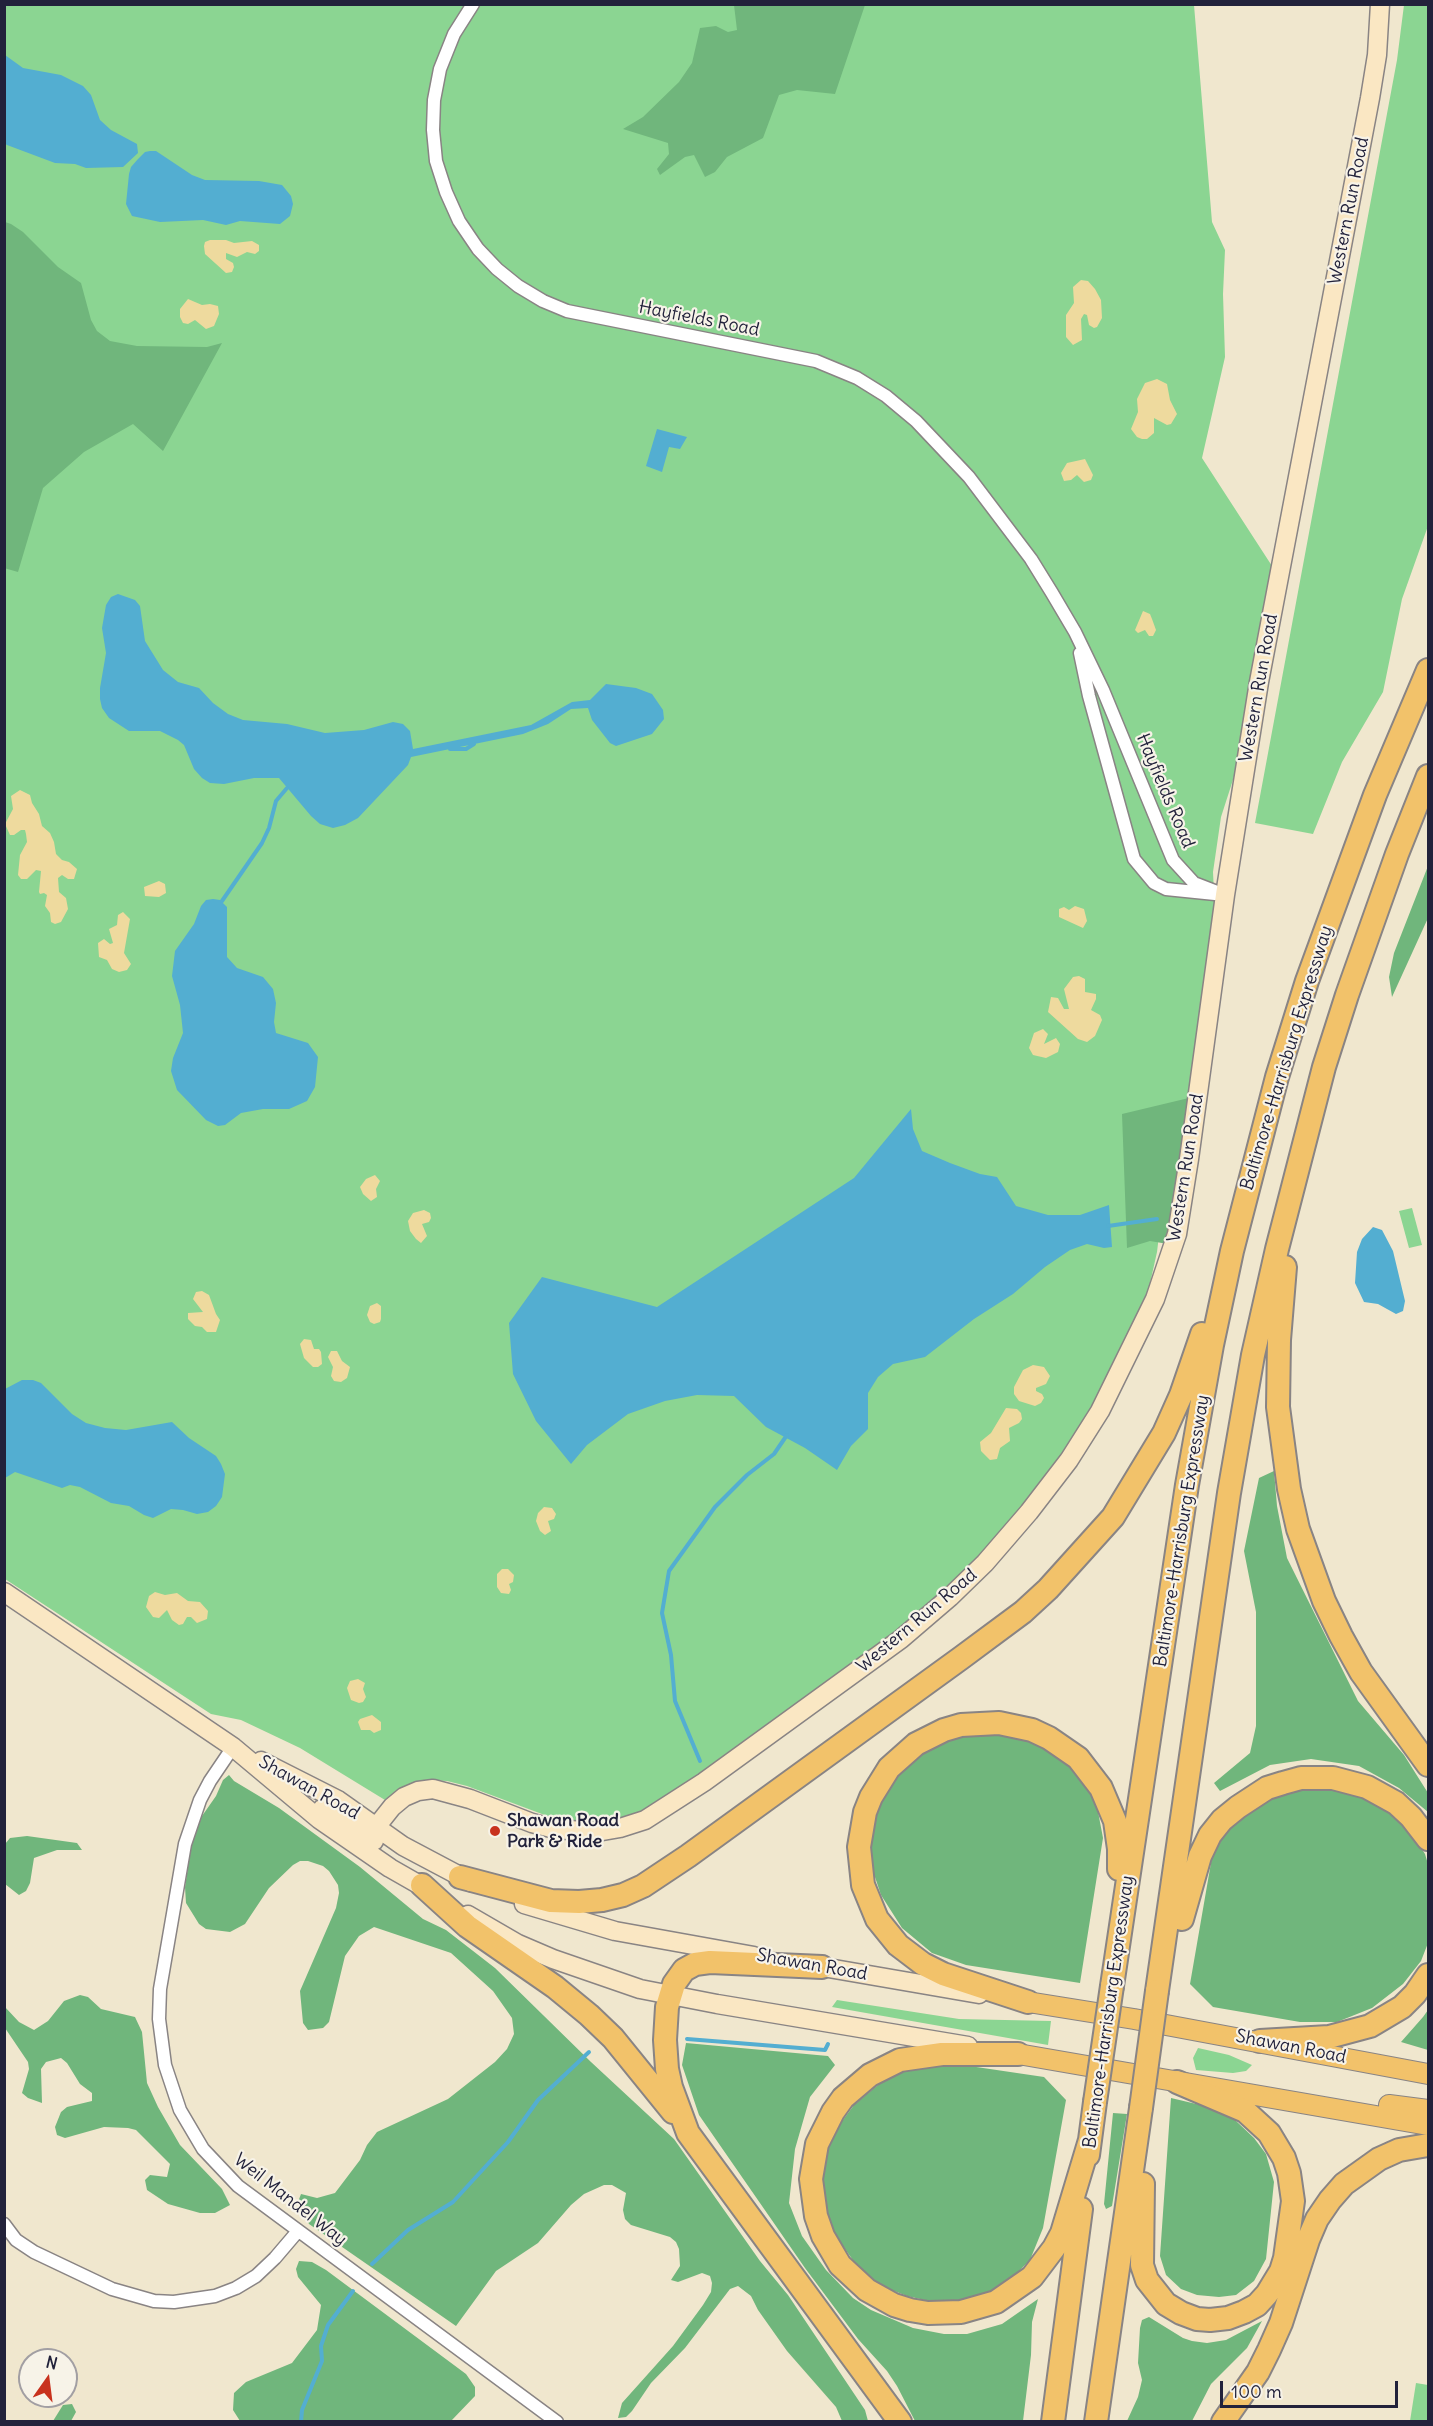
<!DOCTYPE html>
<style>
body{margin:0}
#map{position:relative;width:1433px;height:2426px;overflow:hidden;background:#f0e7ce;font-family:Delius,sans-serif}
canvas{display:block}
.frame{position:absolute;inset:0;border:6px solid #22223b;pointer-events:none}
.north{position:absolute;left:18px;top:2348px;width:60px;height:60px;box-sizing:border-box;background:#f7f3e8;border:2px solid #a29fa3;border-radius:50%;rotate:14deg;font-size:16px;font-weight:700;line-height:24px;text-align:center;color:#22223b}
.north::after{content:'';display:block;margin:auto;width:21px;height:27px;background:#c8321e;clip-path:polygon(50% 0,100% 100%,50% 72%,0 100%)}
.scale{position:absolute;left:1220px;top:2381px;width:178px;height:27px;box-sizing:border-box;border:3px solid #22223b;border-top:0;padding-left:8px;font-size:18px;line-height:21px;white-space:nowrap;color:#22223b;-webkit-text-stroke:4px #f7f3e8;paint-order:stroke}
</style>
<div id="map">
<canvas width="1433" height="2426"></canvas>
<div class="frame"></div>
<div class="north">N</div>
<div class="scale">100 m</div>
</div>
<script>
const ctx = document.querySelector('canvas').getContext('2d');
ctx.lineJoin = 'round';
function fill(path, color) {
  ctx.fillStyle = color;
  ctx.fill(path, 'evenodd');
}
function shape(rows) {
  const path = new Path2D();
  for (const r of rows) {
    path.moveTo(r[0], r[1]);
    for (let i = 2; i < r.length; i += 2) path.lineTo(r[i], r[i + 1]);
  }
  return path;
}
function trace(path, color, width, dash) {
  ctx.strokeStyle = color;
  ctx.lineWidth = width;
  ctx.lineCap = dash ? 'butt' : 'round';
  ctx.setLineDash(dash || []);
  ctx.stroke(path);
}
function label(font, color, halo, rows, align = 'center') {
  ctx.font = font + ' Delius,sans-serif';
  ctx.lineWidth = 4.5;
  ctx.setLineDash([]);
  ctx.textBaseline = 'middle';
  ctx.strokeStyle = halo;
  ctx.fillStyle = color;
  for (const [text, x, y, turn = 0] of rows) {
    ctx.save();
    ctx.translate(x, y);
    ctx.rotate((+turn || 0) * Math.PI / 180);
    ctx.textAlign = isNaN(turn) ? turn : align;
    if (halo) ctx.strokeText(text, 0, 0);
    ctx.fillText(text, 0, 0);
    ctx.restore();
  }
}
fill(shape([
 [4,5,1194,5,1212,222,1225,250,1223,294,1225,357,1202,458,1272,566,1241,755,1221,817,1213,872,1215,914,1172,1208,1161,1219,1157,1252,1145,1306,1095,1407,1065,1454,980,1560,895,1634,699,1778,641,1814,621,1821,577,1825,550,1817,467,1786,447,1781,429,1780,412,1783,398,1789,385,1800,300,1748,241,1720,211,1714,5,1579],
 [1404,5,1428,5,1428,526,1402,599,1383,692,1342,762,1313,834,1255,823,1397,60],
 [1412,1208,1422,1245,1409,1248,1399,1211],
 [837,2000,959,2019,1051,2021,1048,2045,832,2007],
 [1198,2048,1229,2055,1252,2065,1246,2071,1233,2073,1196,2070,1193,2058],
 [1416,2383,1428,2385,1428,2421,1410,2421]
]), '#8bd592');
fill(shape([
 [734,5,865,5,835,94,797,90,779,95,763,138,727,157,715,172,705,177,694,155,685,157,660,175,657,169,669,154,668,143,623,129,643,117,679,82,692,63,700,28,716,26,728,32,737,30],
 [5,222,11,224,23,232,58,267,81,283,91,320,97,331,110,341,137,346,207,347,222,343,163,451,133,424,84,452,43,488,18,572,4,568],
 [1428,866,1428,918,1392,997,1389,977,1394,953],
 [1193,1097,1168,1244,1150,1241,1127,1248,1122,1114],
 [1274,1471,1277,1506,1287,1558,1358,1701,1404,1755,1428,1793,1428,1812,1399,1788,1359,1766,1311,1759,1270,1765,1220,1791,1214,1783,1250,1753,1256,1726,1256,1612,1244,1551,1259,1478],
 [955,1732,1012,1732,1065,1755,1096,1801,1103,1838,1080,1983,966,1965,932,1953,902,1928,881,1895,872,1868,870,1838,876,1809,902,1766],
 [229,1775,234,1781,279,1808,360,1867,423,1919,446,1930,495,1968,591,2062,674,2139,760,2261,788,2295,865,2410,868,2421,842,2421,836,2407,787,2351,758,2310,751,2296,738,2286,730,2289,685,2348,651,2383,632,2411,626,2417,618,2418,622,2403,673,2346,703,2305,711,2292,712,2283,710,2276,702,2273,678,2282,671,2280,680,2266,679,2249,676,2242,670,2237,631,2225,625,2219,623,2210,626,2193,612,2185,604,2185,584,2194,571,2205,538,2243,496,2271,456,2326,309,2224,298,2202,301,2194,317,2198,335,2193,360,2160,367,2145,377,2132,448,2099,495,2062,507,2049,514,2034,512,2018,493,1991,451,1953,374,1927,359,1936,345,1956,329,2022,323,2028,308,2030,303,2023,300,1991,336,1908,339,1893,338,1885,329,1871,323,1866,308,1861,300,1861,293,1865,269,1888,245,1924,230,1932,206,1929,199,1924,186,1903,185,1887,192,1839,202,1816,216,1796,223,1780],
 [1303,1785,1332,1787,1386,1805,1406,1825,1425,1854,1428,1864,1428,1943,1421,1961,1403,1984,1372,2008,1337,2022,1300,2022,1213,2007,1190,1984,1212,1857,1230,1825,1250,1805],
 [27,1836,77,1843,82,1850,57,1850,34,1858,30,1883,26,1891,19,1895,5,1884,5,1844,10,1838],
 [80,1995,88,1997,101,2009,135,2017,142,2032,147,2083,158,2107,180,2145,222,2189,230,2205,215,2213,200,2213,168,2204,147,2190,145,2180,150,2175,167,2177,170,2164,136,2130,128,2128,104,2127,65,2138,57,2135,55,2127,61,2112,67,2107,92,2101,92,2093,80,2084,67,2063,61,2058,46,2062,41,2069,42,2103,28,2098,22,2093,29,2069,28,2062,5,2028,5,2007,19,2022,34,2030,48,2021,64,2001],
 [1428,2010,1428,2050,1401,2042,1423,2017],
 [686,2043,828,2056,835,2065,810,2097,795,2149,789,2203,802,2236,826,2270,853,2298,871,2310,913,2328,944,2334,967,2334,1002,2324,1038,2299,1032,2322,1031,2355,1023,2421,915,2421,897,2386,887,2371,858,2339,805,2268,699,2115,682,2065],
 [956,2064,1044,2077,1066,2100,1043,2228,1030,2260,1010,2280,986,2294,958,2302,929,2301,907,2296,874,2283,855,2263,835,2235,825,2210,822,2185,825,2156,837,2128,854,2105,884,2080,919,2066],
 [1171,2098,1209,2107,1235,2120,1254,2138,1266,2154,1274,2182,1266,2259,1254,2281,1236,2295,1219,2297,1197,2295,1181,2289,1166,2275,1160,2256],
 [1113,2113,1127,2114,1112,2206,1106,2209,1104,2204],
 [299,2261,312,2262,326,2270,466,2374,475,2387,475,2396,451,2421,240,2421,233,2410,234,2393,246,2382,292,2363,317,2330,321,2305,298,2277,296,2269],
 [1149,2317,1183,2338,1192,2341,1207,2343,1226,2340,1262,2321,1247,2348,1211,2384,1192,2421,1127,2421,1138,2397,1142,2380,1138,2363,1140,2328,1142,2320],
 [72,2404,76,2412,71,2421,53,2421,63,2405]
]), '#70b67c');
fill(shape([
 [210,240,226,240,234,243,252,241,259,245,259,251,255,254,247,252,237,257,226,253,226,259,233,263,234,267,232,272,226,273,205,254,204,246,205,242],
 [1081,280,1088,281,1095,289,1101,300,1102,318,1097,327,1094,328,1089,325,1087,315,1084,314,1081,319,1082,340,1073,345,1066,337,1066,315,1074,303,1073,287],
 [188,299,202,305,210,304,218,306,219,314,214,326,206,329,195,320,188,324,183,323,180,317,180,309],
 [1157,379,1167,384,1170,400,1177,414,1171,424,1167,425,1154,418,1154,433,1147,439,1142,439,1137,437,1131,429,1138,412,1137,399,1145,383],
 [1085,459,1093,475,1091,480,1084,482,1077,475,1071,480,1064,481,1061,473,1067,463],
 [1143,611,1150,614,1152,619,1156,630,1153,636,1149,636,1145,630,1138,633,1135,630],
 [20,790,30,795,32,803,39,814,42,826,50,833,54,842,56,854,62,860,69,862,77,869,74,879,68,879,62,875,58,878,59,892,66,898,68,909,61,922,55,924,51,922,50,913,45,906,47,895,44,893,40,894,39,892,41,871,36,870,27,879,21,879,18,875,20,855,27,842,26,834,25,830,21,830,14,835,10,835,5,824,13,809,11,796],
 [159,881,165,884,166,893,159,897,145,896,144,887],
 [1075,906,1084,909,1087,921,1083,928,1059,917,1059,909,1064,907,1069,910],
 [123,912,130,919,124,953,131,964,127,970,119,972,112,969,107,960,99,957,98,943,104,939,110,944,113,943,109,929,117,925,118,915],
 [1079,976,1085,979,1085,992,1096,994,1096,999,1091,1010,1100,1015,1102,1020,1095,1036,1087,1042,1078,1039,1048,1012,1051,997,1058,998,1064,1009,1069,1009,1064,989,1073,977],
 [1043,1029,1048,1034,1044,1044,1056,1038,1060,1044,1058,1052,1046,1058,1033,1055,1029,1048,1034,1033],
 [375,1175,380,1181,376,1189,377,1197,371,1201,363,1194,360,1187,366,1179],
 [424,1210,430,1213,431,1218,429,1222,422,1224,427,1236,421,1243,416,1239,410,1231,408,1221,413,1213],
 [202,1291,209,1295,216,1314,220,1320,216,1332,207,1332,202,1327,195,1326,188,1319,188,1313,203,1312,193,1299,196,1292],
 [377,1303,381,1306,381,1319,380,1322,374,1324,370,1322,367,1315,370,1306],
 [304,1339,311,1340,314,1349,319,1349,321,1352,322,1364,318,1367,313,1367,304,1358,300,1344],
 [331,1351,337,1351,342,1361,350,1367,347,1378,341,1382,334,1381,331,1376,333,1367,328,1357],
 [1033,1365,1044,1367,1050,1376,1046,1384,1036,1388,1036,1391,1042,1394,1044,1398,1041,1403,1035,1406,1019,1401,1014,1394,1014,1387,1023,1370],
 [1006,1408,1017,1409,1021,1413,1022,1419,1019,1423,1009,1428,1010,1441,1000,1448,997,1459,990,1460,981,1451,980,1442,991,1433],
 [544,1507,552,1508,556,1514,554,1519,548,1521,551,1531,545,1535,540,1531,536,1521,538,1513],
 [502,1569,508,1569,514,1575,513,1582,509,1584,511,1590,509,1594,501,1593,497,1587,497,1574],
 [155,1592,165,1595,177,1593,188,1601,200,1602,208,1611,207,1619,197,1623,191,1617,187,1617,183,1624,179,1625,172,1620,167,1610,159,1618,153,1617,146,1607,149,1596],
 [358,1679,365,1683,363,1689,366,1697,363,1702,359,1703,351,1700,347,1688,350,1681],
 [372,1715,381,1722,381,1730,374,1733,370,1730,361,1730,358,1722,360,1719]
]), '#eeda9e');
fill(shape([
 [5,55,23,68,61,75,83,86,91,95,100,120,111,130,137,144,138,153,123,167,86,168,75,164,55,163,7,145,4,143],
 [150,151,156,151,192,175,205,180,259,181,282,185,291,196,293,204,290,216,280,224,240,221,226,225,203,220,160,222,132,216,126,204,129,174,131,167,138,159,145,152],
 [657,429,687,437,680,449,669,447,662,472,646,466],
 [118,594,135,600,140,606,145,641,163,670,178,682,199,688,213,703,228,714,243,720,287,724,325,733,364,730,393,722,403,724,410,731,413,749,531,725,572,702,590,700,606,684,636,688,652,694,663,710,664,719,652,734,616,746,610,743,592,720,588,708,571,709,548,724,523,734,411,757,408,765,358,818,345,825,333,828,320,824,311,816,279,778,254,778,224,784,210,783,202,778,194,769,184,745,178,740,160,731,129,731,109,718,102,708,100,699,100,688,106,653,102,628,106,605,111,597],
 [213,899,220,900,227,907,227,957,237,968,263,977,273,989,276,1003,274,1022,276,1033,308,1043,318,1057,315,1087,307,1101,289,1109,263,1109,241,1113,225,1125,218,1126,206,1120,177,1090,171,1071,173,1058,183,1033,180,1005,172,976,175,951,194,924,201,906,206,900],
 [911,1109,913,1129,922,1151,950,1163,980,1174,997,1177,1016,1206,1048,1215,1080,1215,1109,1205,1112,1247,1104,1248,1087,1244,1070,1250,1045,1267,1013,1294,974,1319,925,1357,893,1364,878,1377,868,1393,868,1429,851,1446,837,1470,805,1448,766,1427,734,1396,697,1395,665,1401,628,1414,587,1445,571,1464,536,1421,513,1374,509,1323,542,1277,657,1307,854,1178],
 [1373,1227,1382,1230,1393,1251,1405,1301,1403,1311,1396,1314,1378,1304,1364,1302,1355,1283,1357,1252,1362,1239],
 [22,1380,33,1380,41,1383,72,1414,86,1423,105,1428,126,1430,172,1422,189,1438,216,1456,221,1464,225,1474,222,1497,216,1506,208,1512,197,1514,183,1510,171,1509,153,1518,144,1515,129,1506,111,1503,80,1487,70,1485,62,1488,15,1472,5,1478,5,1389]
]), '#53aed1');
trace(shape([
 [450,749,466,749,474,744],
 [222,901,262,843,269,828,276,801,287,788],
 [1108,1226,1157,1219],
 [700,1761,675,1701,671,1655,662,1613,669,1571,715,1507,747,1475,774,1454,787,1435],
 [687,2039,825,2050,828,2044],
 [372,2264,408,2230,453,2202,508,2142,538,2100,589,2052],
 [301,2422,302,2410,322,2361,321,2346,328,2325,353,2291]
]), '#53aed1', 4);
const street = shape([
 [473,4,454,34,440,69,434,100,433,130,436,161,446,192,459,221,478,249,497,269,518,286,543,301,567,311,816,361,857,378,886,396,916,421,969,477,1031,559,1052,593,1075,632,1103,690,1173,860,1194,883,1225,895],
 [1080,653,1089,696,1134,859,1154,883,1166,889,1215,894],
 [233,1747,210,1781,200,1800,185,1844,160,1989,159,2019,165,2065,180,2110,203,2149,238,2186,557,2422],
 [4,2224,16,2240,34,2252,112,2289,154,2301,174,2302,215,2296,236,2288,256,2276,275,2258,298,2231]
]);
const secondary = shape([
 [4,1592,233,1747,319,1819,390,1868,432,1892],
 [261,1761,338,1800,403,1846,471,1882],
 [322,1809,369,1836,374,1841],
 [369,1836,392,1807,404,1797,418,1791,433,1789,470,1799,532,1823,555,1829,597,1832,620,1828,645,1820,704,1782,901,1639,950,1597,985,1563,1029,1512,1069,1460,1100,1411,1155,1299,1177,1234,1189,1159,1225,895,1259,682,1370,98,1377,55,1380,4],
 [524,1904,615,1931,754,1956],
 [468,1915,518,1944,553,1959,640,1989,717,2004,968,2046],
 [811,1965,979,1994]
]);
const primary = shape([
 [1028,2002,1134,2019,1428,2074],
 [1018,2054,1428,2125],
 [1389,2105,1428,2110]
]);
const highway = shape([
 [1285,1267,1279,1340,1278,1407,1289,1489,1298,1529,1324,1601,1341,1636,1361,1672,1428,1765],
 [460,1877,551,1901,579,1902,602,1900,623,1895,643,1886,688,1856,961,1658,1023,1612,1048,1589,1113,1517,1164,1433,1181,1395,1202,1334],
 [422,1885,467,1926,555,1987,589,2015,613,2038,673,2112],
 [1182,1919,1200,1856,1210,1835,1222,1820,1238,1807,1267,1788,1283,1783,1301,1778,1333,1778,1367,1787,1396,1803,1411,1817,1428,1839],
 [822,1967,710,1962,695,1964,684,1970,674,1984,667,2007,665,2040,667,2069,671,2087,688,2133,900,2422],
 [1112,1986,1187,1485,1212,1345,1232,1251,1277,1077,1307,981,1375,795,1428,670],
 [1157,1991,1229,1493,1253,1355,1277,1249,1324,1067,1347,995,1397,854,1428,776],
 [1028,2002,943,1974,923,1964,898,1945,877,1919,863,1885,859,1847,865,1812,871,1797,889,1768,916,1744,944,1730,961,1725,999,1723,1032,1730,1049,1738,1078,1758,1101,1788,1115,1821,1119,1849,1119,1869],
 [1260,2041,1329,2037,1370,2026,1402,2007,1415,1994,1428,1975],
 [1018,2054,942,2054,900,2060,870,2075,843,2098,833,2112,817,2144,811,2179,816,2216,823,2236,840,2265,867,2290,894,2305,910,2310,928,2313,961,2312,996,2302,1032,2277,1054,2248,1062,2233,1090,2140],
 [1088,2155,1095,2102],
 [1143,2184,1142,2265,1147,2280,1166,2304,1181,2313,1197,2319,1210,2320,1228,2318,1244,2312,1257,2305,1267,2294,1281,2271,1285,2258,1293,2201,1289,2173,1284,2158,1269,2133,1245,2111,1177,2082],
 [1053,2422,1081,2209],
 [1096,2422,1141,2108],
 [1223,2422,1258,2372,1269,2350,1281,2323,1308,2240,1317,2219,1330,2200,1344,2184,1379,2159,1399,2150,1428,2145]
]);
trace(street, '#898484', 15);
trace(secondary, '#898484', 21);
trace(primary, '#898484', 22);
trace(highway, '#898484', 26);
trace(street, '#fff', 12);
trace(secondary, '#fae7c3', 18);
trace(primary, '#f2c26a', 20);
trace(highway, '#f2c26a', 22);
const highwayBridge = shape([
 [1095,2102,1112,1986],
 [1141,2108,1157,1991]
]);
trace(highwayBridge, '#898484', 26, []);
trace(highwayBridge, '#f2c26a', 22);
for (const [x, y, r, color] of [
 [495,1831,6,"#c8321e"]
]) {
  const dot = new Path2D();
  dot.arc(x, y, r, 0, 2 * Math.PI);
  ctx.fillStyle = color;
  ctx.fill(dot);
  trace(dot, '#f7f3e8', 2);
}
label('18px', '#22223b', '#f7f3e8', [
 ["Western Run Road",1349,211,-79],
 ["Hayfields Road",699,319,11],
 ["Western Run Road",1259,688,-80],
 ["Hayfields Road",1165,791,67],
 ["Baltimore-Harrisburg Expressway",1287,1058,-73],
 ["Western Run Road",1186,1168,-81],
 ["Baltimore-Harrisburg Expressway",1182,1531,-81],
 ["Western Run Road",917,1621,-40],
 ["Shawan Road",309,1788,29],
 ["Shawan Road",812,1965,10],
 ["Baltimore-Harrisburg Expressway",1109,2012,-82],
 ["Shawan Road",1291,2047,11],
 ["Weil Mandel Way",290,2200,38]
]);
label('bold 18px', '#22223b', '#f7f3e8', [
 ["Shawan Road",507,1821],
 ["Park & Ride",507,1842]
], 'left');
</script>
